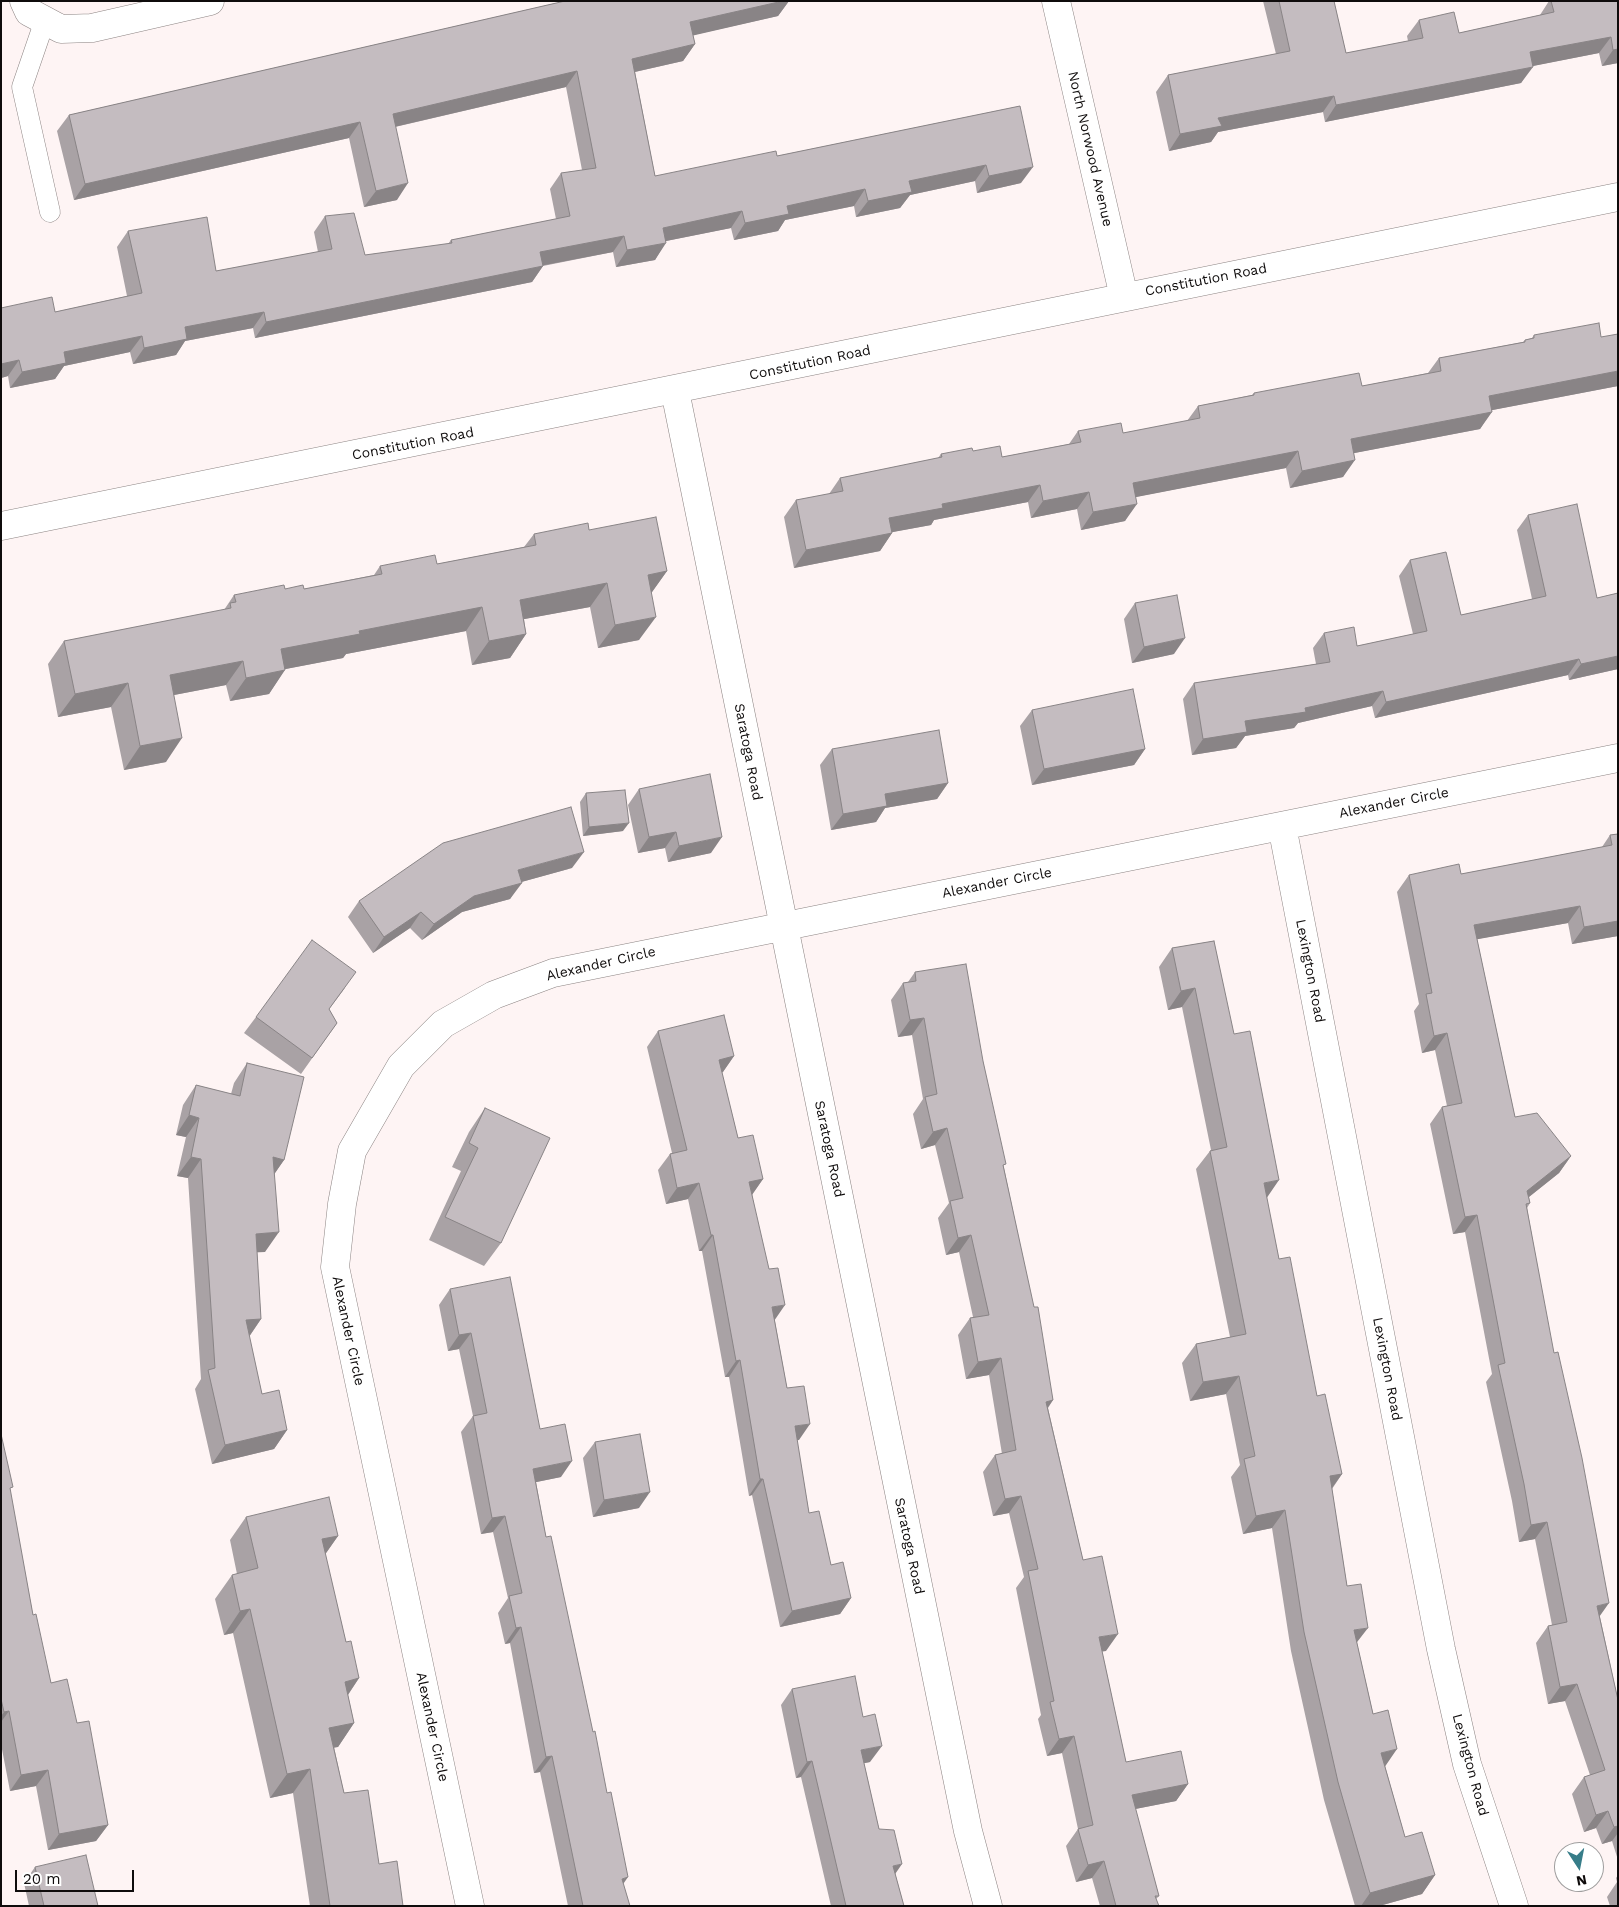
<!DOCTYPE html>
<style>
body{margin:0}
#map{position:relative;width:1619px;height:1907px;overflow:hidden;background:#fef4f4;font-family:"Work Sans",sans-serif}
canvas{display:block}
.frame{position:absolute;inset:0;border:2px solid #0f0c0c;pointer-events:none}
.north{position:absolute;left:1554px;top:1842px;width:50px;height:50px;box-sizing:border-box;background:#fff;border:1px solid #9f9e9e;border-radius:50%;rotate:169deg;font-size:14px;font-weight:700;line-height:20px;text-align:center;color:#0f0c0c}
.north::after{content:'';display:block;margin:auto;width:18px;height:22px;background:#377d89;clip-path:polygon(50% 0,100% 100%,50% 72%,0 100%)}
.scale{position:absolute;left:15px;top:1870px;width:119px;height:22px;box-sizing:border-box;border:2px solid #0f0c0c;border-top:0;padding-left:6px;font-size:15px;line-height:18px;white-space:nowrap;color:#0f0c0c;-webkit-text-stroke:4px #fff;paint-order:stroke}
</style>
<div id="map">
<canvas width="1619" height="1907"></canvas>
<div class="frame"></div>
<div class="north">N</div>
<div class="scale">20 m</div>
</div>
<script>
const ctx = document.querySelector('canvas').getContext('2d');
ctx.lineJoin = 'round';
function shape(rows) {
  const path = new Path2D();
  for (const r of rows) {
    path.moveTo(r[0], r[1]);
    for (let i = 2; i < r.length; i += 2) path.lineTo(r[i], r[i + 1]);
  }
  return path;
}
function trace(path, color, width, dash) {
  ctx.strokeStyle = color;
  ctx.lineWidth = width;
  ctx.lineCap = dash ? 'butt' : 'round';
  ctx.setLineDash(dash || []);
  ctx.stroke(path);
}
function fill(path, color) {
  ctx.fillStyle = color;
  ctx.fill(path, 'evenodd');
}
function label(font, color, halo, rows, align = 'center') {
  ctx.font = font + ' "Work Sans",sans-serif';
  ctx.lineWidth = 5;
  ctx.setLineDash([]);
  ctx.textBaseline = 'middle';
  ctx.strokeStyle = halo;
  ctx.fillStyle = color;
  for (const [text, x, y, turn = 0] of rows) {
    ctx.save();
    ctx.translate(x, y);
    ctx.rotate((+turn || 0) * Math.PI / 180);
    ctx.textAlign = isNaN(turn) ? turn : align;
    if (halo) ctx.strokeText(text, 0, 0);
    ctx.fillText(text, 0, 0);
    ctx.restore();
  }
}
const lane = shape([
 [45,20,22,87,50,212]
]);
const street = shape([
 [24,1,29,12,61,29,92,28,210,1],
 [675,391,968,1831,988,1906],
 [1282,826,1441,1649,1467,1764,1514,1906],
 [470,1906,335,1267,342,1204,352,1151,401,1066,443,1024,494,995,553,973,1618,758]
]);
const secondary = shape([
 [1056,1,1124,297],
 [1,526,1618,197]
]);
trace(lane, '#8c8483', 21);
trace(street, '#8c8483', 29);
trace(secondary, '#8c8483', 29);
trace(lane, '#fff', 20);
trace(street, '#fff', 28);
trace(secondary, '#fff', 28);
fill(shape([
 [565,1,789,1,778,16,693,35,695,44,683,61,635,72,655,176,777,156,1020,106,1021,183,977,193,975,181,910,195,900,208,856,217,854,206,785,220,778,231,734,240,731,228,666,241,655,260,616,267,613,252,543,266,532,282,255,338,253,328,185,341,176,355,133,364,130,352,64,366,55,379,10,388,8,376,1,378,1,308,55,312,127,296,117,247,128,231,216,271,318,252,314,232,325,216,365,255,448,244,451,240,556,219,550,189,561,173,582,170,566,87,395,127,397,200,364,207,349,138,74,200,57,131,69,115],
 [1263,1,1334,1,1346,53,1408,41,1407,36,1419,20,1459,33,1540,15,1549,1,1618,1,1618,63,1602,66,1599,53,1532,66,1521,83,1325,122,1323,112,1218,132,1211,142,1169,151,1156,92,1168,75,1276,54],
 [1534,335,1601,337,1618,386,1492,410,1480,429,1354,453,1343,477,1290,488,1286,468,1135,497,1125,521,1081,530,1077,509,1031,518,1028,502,934,520,931,525,892,532,892,533,880,551,794,568,784,517,796,500,829,494,840,478,938,458,941,454,973,451,1002,457,1069,444,1078,431,1123,433,1187,421,1198,406,1252,395,1254,393,1362,386,1428,373,1439,358,1523,342,1525,340,1532,338],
 [1528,515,1597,598,1618,593,1618,669,1569,680,1568,675,1375,718,1372,706,1298,723,1294,728,1245,736,1236,748,1192,755,1183,699,1194,683,1316,664,1313,648,1324,633,1357,646,1413,634,1399,576,1410,560,1461,615,1532,599,1517,530],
 [589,530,667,571,651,593,639,640,598,648,590,607,524,619,526,634,510,658,472,665,466,631,346,654,343,658,285,669,269,694,230,701,226,685,174,695,166,762,124,770,111,707,58,717,48,664,64,641,224,610,234,595,285,589,304,589,374,575,380,566,437,564,524,547,534,534],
 [1135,603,1174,654,1132,663,1124,619],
 [1032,710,1145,749,1134,765,1032,785,1020,726],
 [832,749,948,783,937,799,885,808,876,822,831,830,820,765],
 [639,789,711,853,668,862,665,848,638,853,628,805],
 [586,793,623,831,583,836,580,802],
 [1618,834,1618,936,1572,944,1568,923,1477,939,1515,1117,1571,1156,1559,1173,1529,1197,1530,1203,1527,1208,1600,1617,1618,1700,1618,1860,1612,1841,1602,1844,1596,1828,1584,1832,1572,1794,1584,1777,1590,1775,1565,1701,1548,1704,1536,1643,1548,1626,1552,1625,1535,1539,1519,1542,1512,1501,1486,1382,1492,1374,1465,1232,1453,1234,1430,1124,1442,1107,1447,1106,1435,1050,1422,1053,1414,1011,1419,1004,1397,892,1409,875,1461,874,1602,847,1610,835],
 [572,868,521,882,510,899,462,912,422,940,410,928,373,953,348,917,359,901],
 [1214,941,1279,1259,1317,1396,1342,1474,1332,1489,1347,1586,1357,1643,1385,1766,1405,1837,1435,1875,1422,1894,1379,1906,1355,1906,1324,1800,1291,1651,1272,1528,1243,1534,1231,1477,1240,1465,1226,1394,1190,1401,1182,1363,1196,1344,1230,1337,1196,1169,1210,1151,1211,1150,1182,1007,1168,1010,1159,967,1172,948],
 [915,972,983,1061,1004,1168,1053,1400,1048,1408,1083,1560,1106,1651,1102,1651,1126,1762,1188,1784,1176,1801,1135,1809,1159,1896,1156,1899,1159,1906,1100,1906,1092,1878,1076,1882,1066,1846,1078,1829,1062,1753,1047,1756,1038,1719,1041,1715,1016,1588,1024,1577,1009,1513,993,1516,983,1472,995,1455,1002,1454,989,1375,966,1379,958,1335,970,1318,973,1317,959,1252,946,1255,938,1218,949,1203,935,1145,921,1149,913,1114,923,1099,912,1035,898,1037,891,1000,903,983,908,982],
 [345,988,329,1009,337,1023,301,1074,244,1033,256,1017],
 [658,1031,734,1056,722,1073,738,1138,763,1179,752,1194,787,1388,799,1440,797,1440,809,1513,831,1565,851,1598,840,1614,780,1627,752,1495,749,1496,729,1377,725,1377,702,1251,699,1251,688,1199,666,1204,658,1170,670,1154,672,1153,647,1047],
 [247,1063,284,1160,274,1174,265,1252,257,1252,261,1319,249,1337,262,1394,287,1430,274,1449,212,1464,195,1389,201,1379,188,1178,177,1176,186,1137,176,1135,183,1105,196,1085,231,1094,234,1083],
 [485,1108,501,1243,484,1266,429,1240,461,1171,452,1167,469,1132],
 [450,1289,540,1429,561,1477,536,1482,546,1537,623,1884,630,1906,568,1906,540,1772,534,1773,510,1643,505,1644,498,1613,508,1598,493,1532,481,1534,461,1432,473,1416,459,1349,448,1351,439,1305],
 [1,1434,10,1491,33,1615,51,1683,77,1723,108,1825,96,1841,48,1850,36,1786,10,1791,1,1744],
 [595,1442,639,1508,593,1517,583,1458],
 [246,1517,338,1536,325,1554,346,1642,359,1678,348,1695,354,1723,338,1747,334,1747,344,1793,379,1864,403,1906,310,1906,293,1793,270,1798,233,1633,224,1635,215,1599,232,1575,237,1574,230,1540],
 [792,1689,870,1762,864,1763,879,1829,895,1873,904,1906,831,1906,801,1777,796,1778,781,1705],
 [35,1867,98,1906,29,1906,24,1883],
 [1618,1875,1618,1906,1610,1906,1607,1897,1617,1882,1616,1878]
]), '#a9a2a5');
fill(shape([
 [783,1,789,1,778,16,678,39,690,22],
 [1611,37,1599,53,1518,69,1530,52],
 [695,44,683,61,621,75,632,59],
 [1618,49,1618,63,1602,66,1613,50],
 [1533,67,1521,83,1325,122,1336,105],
 [577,71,566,87,381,130,393,114],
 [1334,96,1323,112,1218,132,1211,142,1169,151,1180,134,1218,118],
 [360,122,349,138,74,200,85,184],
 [986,165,975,181,910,195,900,208,856,217,868,201,909,181],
 [1033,167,1021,183,977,193,989,176],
 [408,183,397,200,364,207,376,191],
 [865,189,854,206,785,220,778,231,734,240,745,223,787,206],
 [742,211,731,228,651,244,663,228],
 [624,236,613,252,529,268,540,252],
 [666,243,655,260,616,267,627,250],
 [543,266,532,282,255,338,266,322],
 [264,312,253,328,185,341,176,355,133,364,144,348,185,327],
 [142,336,130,352,64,366,55,379,10,388,22,372,64,352],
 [19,360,8,376,1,378,1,364],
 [1618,371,1618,386,1477,413,1489,396],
 [1492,412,1480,429,1339,456,1351,439],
 [1298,451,1286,468,1121,500,1133,483],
 [1355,460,1343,477,1290,488,1302,471],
 [1040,485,1028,502,934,520,931,525,877,535,889,518,942,504],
 [1089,492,1077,509,1031,518,1043,501],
 [1137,504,1125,521,1081,530,1093,512],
 [892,533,880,551,794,568,806,550],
 [667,571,650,595,648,575],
 [607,583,590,607,503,623,520,600],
 [482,607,466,631,346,654,343,658,265,673,281,649,359,631],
 [656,617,639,640,598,648,615,625],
 [526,634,510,658,472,665,489,641],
 [1185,638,1174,654,1132,663,1144,647],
 [1618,656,1618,669,1569,680,1581,664],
 [1579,659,1568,675,1375,718,1386,702],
 [243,661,226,685,153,699,170,675],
 [285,670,269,694,230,701,246,678],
 [128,683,111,707,58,717,75,694],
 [1383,691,1372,706,1298,723,1294,728,1245,736,1236,748,1192,755,1203,739,1245,721],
 [182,738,166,762,124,770,140,746],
 [1145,749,1134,765,1032,785,1044,769],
 [948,783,937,799,885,808,876,822,831,830,843,814,885,794],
 [629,823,623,831,583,836,589,827],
 [676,832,665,848,638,853,649,837],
 [722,837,711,853,668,862,679,846],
 [584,852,572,868,507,886,518,870],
 [522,883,510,899,462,912,422,940,434,924,474,896],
 [1580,906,1568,923,1462,942,1474,925],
 [421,912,410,928,373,953,384,937],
 [1618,921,1618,936,1572,944,1584,927],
 [1195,988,1182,1007,1168,1010,1181,991],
 [924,1018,912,1035,898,1037,910,1020],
 [1447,1033,1435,1050,1422,1053,1434,1036],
 [734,1056,723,1072,708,1076,719,1060],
 [189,1115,199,1118,186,1137,176,1135],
 [947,1128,935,1145,921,1149,933,1132],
 [1571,1156,1559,1173,1515,1208,1527,1191],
 [191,1157,201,1159,188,1178,177,1176],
 [273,1157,284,1160,271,1179],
 [763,1179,752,1195,749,1182],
 [1279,1180,1266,1199,1264,1183],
 [699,1183,688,1199,666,1204,677,1188],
 [1477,1215,1465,1232,1453,1234,1465,1217],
 [279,1232,265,1252,242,1253,256,1234],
 [711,1235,713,1235,702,1251,699,1251],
 [971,1235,959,1252,946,1255,958,1238],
 [785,1305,774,1321,772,1307],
 [261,1319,248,1338,246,1320],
 [471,1333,459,1349,448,1351,459,1335],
 [1001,1358,989,1375,966,1379,978,1362],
 [740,1360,729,1377,725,1377,736,1361],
 [1239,1376,1226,1394,1190,1401,1203,1382],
 [1053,1400,1041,1417,1046,1402],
 [810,1424,799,1440,783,1442,795,1426],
 [287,1430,274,1449,212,1464,225,1445],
 [572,1461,561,1477,522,1485,533,1469],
 [1342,1474,1329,1492,1330,1476],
 [760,1479,763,1479,752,1495,749,1496],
 [650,1492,639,1508,593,1517,604,1500],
 [1021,1496,1009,1513,993,1516,1005,1499],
 [1285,1510,1272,1528,1243,1534,1256,1516],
 [505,1516,493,1532,481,1534,492,1518],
 [1547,1522,1535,1539,1519,1542,1531,1525],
 [338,1536,322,1559,322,1539],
 [851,1598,840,1614,780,1627,792,1611],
 [1609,1603,1597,1620,1597,1606],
 [250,1609,233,1633,224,1635,240,1611],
 [521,1627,510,1643,505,1644,516,1628],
 [1368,1628,1354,1646,1354,1630],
 [1118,1634,1106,1651,1087,1654,1099,1637],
 [359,1678,343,1702,345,1682],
 [1577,1684,1565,1701,1548,1704,1560,1687],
 [9,1711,1,1722,1,1716,4,1712],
 [354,1723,338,1747,313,1752,329,1728],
 [1074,1736,1062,1753,1047,1756,1059,1739],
 [882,1746,870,1762,850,1766,861,1750],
 [1397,1749,1384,1768,1381,1753],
 [552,1756,540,1772,534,1773,546,1757],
 [812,1761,801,1777,796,1778,807,1762],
 [310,1769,293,1793,270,1798,287,1774],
 [48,1770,36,1786,10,1791,21,1775],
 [1188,1784,1176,1801,1120,1812,1132,1795],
 [1608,1811,1596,1828,1584,1832,1596,1815],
 [108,1825,96,1841,48,1850,59,1834],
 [1618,1826,1618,1833,1612,1841,1602,1844,1614,1827],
 [1104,1861,1092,1878,1076,1882,1088,1865],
 [902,1864,891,1880,893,1866],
 [1435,1875,1422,1894,1379,1906,1361,1906,1370,1893],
 [628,1877,617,1893,622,1879]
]), '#898486');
const building = shape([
 [565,1,783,1,690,22,695,44,632,59,655,176,776,151,777,156,1020,106,1033,167,989,176,986,165,909,181,912,192,868,201,865,189,787,206,789,214,745,223,742,211,663,228,666,243,627,250,624,236,540,252,543,266,266,322,264,312,185,327,187,339,144,348,142,336,64,352,66,363,22,372,19,360,1,364,1,308,52,297,55,312,142,293,128,231,207,217,216,271,332,249,325,216,354,213,365,255,452,243,451,240,570,216,561,173,596,168,577,71,393,114,408,183,376,191,360,122,85,184,69,115,565,1],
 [1279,1,1334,1,1346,53,1423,38,1419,20,1454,12,1459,33,1554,12,1551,1,1618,1,1618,49,1613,50,1611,37,1530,52,1533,67,1336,105,1334,96,1218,118,1222,126,1180,134,1168,75,1290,51,1279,1],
 [1599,323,1601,337,1618,334,1618,371,1489,396,1492,412,1351,439,1355,460,1302,471,1298,451,1133,483,1137,504,1093,512,1089,492,1043,501,1040,485,942,504,943,508,889,518,892,533,806,550,796,500,843,491,840,478,942,457,941,454,972,448,973,451,1000,446,1002,457,1081,442,1078,431,1121,423,1123,433,1200,418,1198,406,1254,395,1254,393,1359,373,1362,386,1441,371,1439,358,1525,342,1525,340,1534,338,1534,335,1599,323],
 [1577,504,1597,598,1618,593,1618,656,1581,664,1579,659,1386,702,1383,691,1305,708,1306,712,1245,721,1247,732,1203,739,1194,683,1330,662,1324,633,1354,627,1357,646,1427,631,1410,560,1446,552,1461,615,1546,596,1528,515,1577,504],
 [656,517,667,571,648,575,656,617,615,625,607,583,520,600,526,634,489,641,482,607,359,631,360,634,281,649,285,670,246,678,243,661,170,675,182,738,140,746,128,683,75,694,64,641,231,608,230,603,236,602,234,595,284,585,285,589,303,585,304,589,382,574,380,566,435,555,437,564,536,545,534,534,588,523,589,530,656,517],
 [1177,595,1185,638,1144,647,1135,603,1177,595],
 [1133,689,1145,749,1044,769,1032,710,1133,689],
 [939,730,948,783,885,794,887,806,843,814,832,749,939,730],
 [710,774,722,837,679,846,676,832,649,837,639,789,710,774],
 [625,790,629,823,589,827,586,793,625,790],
 [571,807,584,852,518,870,522,883,474,896,434,924,421,912,384,937,359,901,443,843,571,807],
 [1618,834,1618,921,1584,927,1580,906,1474,925,1515,1117,1537,1113,1571,1156,1527,1191,1530,1203,1526,1204,1554,1353,1558,1352,1582,1458,1609,1603,1597,1606,1618,1700,1618,1826,1614,1827,1608,1811,1596,1815,1584,1777,1605,1770,1577,1684,1560,1687,1548,1626,1567,1622,1547,1522,1531,1525,1524,1484,1498,1365,1505,1363,1477,1215,1465,1217,1442,1107,1462,1103,1447,1033,1434,1036,1426,994,1432,993,1409,875,1459,864,1461,874,1612,845,1610,835,1618,834],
 [312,940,356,972,329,1009,337,1023,312,1058,256,1017,312,940],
 [1214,941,1234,1034,1250,1031,1279,1180,1264,1183,1279,1259,1290,1257,1317,1396,1325,1394,1342,1474,1330,1476,1347,1586,1361,1584,1368,1628,1354,1630,1373,1714,1388,1710,1397,1749,1381,1753,1405,1837,1422,1832,1435,1875,1370,1893,1338,1782,1304,1632,1285,1510,1256,1516,1244,1459,1255,1456,1239,1376,1203,1382,1196,1344,1246,1334,1210,1151,1227,1147,1195,988,1181,991,1172,948,1214,941],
 [966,964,983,1061,1006,1164,1003,1165,1034,1307,1038,1307,1053,1400,1046,1402,1083,1560,1102,1556,1118,1634,1099,1637,1126,1762,1181,1751,1188,1784,1132,1795,1159,1896,1155,1896,1159,1906,1116,1906,1104,1861,1088,1865,1078,1829,1093,1825,1074,1736,1059,1739,1050,1702,1054,1701,1028,1571,1038,1569,1021,1496,1005,1499,995,1455,1016,1450,1001,1358,978,1362,970,1318,989,1315,971,1235,958,1238,950,1201,963,1198,947,1128,933,1132,925,1097,937,1094,924,1018,910,1020,903,983,916,981,915,972,966,964],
 [724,1015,734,1056,719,1060,738,1138,753,1135,763,1179,749,1182,769,1269,778,1268,785,1305,772,1307,787,1388,804,1386,810,1424,795,1426,809,1513,819,1511,831,1565,843,1562,851,1598,792,1611,763,1479,760,1479,740,1360,736,1361,713,1235,711,1235,699,1183,677,1188,670,1154,687,1150,658,1031,724,1015],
 [247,1063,304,1077,284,1160,273,1157,279,1232,256,1234,261,1319,246,1320,262,1394,279,1390,287,1430,225,1445,208,1370,215,1368,201,1159,191,1157,199,1118,189,1115,196,1085,240,1096,247,1063],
 [485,1108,550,1138,501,1243,445,1217,478,1148,469,1143,485,1108],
 [510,1277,540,1429,565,1424,572,1461,533,1469,546,1537,551,1536,593,1732,595,1731,607,1793,611,1792,628,1877,622,1879,630,1906,583,1906,552,1756,546,1757,521,1627,516,1628,509,1596,522,1593,505,1516,492,1518,473,1416,487,1413,471,1333,459,1335,450,1289,510,1277],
 [1,1434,13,1487,10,1488,33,1615,36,1614,51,1683,67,1679,77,1723,89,1721,108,1825,59,1834,48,1770,21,1775,9,1711,4,1712,1,1699,1,1434],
 [640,1434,650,1492,604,1500,595,1442,640,1434],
 [329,1497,338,1536,322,1539,346,1642,351,1641,359,1678,345,1682,354,1723,329,1728,344,1793,368,1790,379,1864,397,1861,403,1906,330,1906,310,1769,287,1774,250,1609,240,1611,232,1575,258,1568,246,1517,329,1497],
 [855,1676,863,1717,875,1714,882,1746,861,1750,879,1829,894,1830,902,1864,893,1866,904,1906,846,1906,812,1761,807,1762,792,1689,855,1676],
 [86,1855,98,1906,44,1906,35,1867,86,1855]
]);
fill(building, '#c4bcc0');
trace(building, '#898486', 1);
label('14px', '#0f0c0c', '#fff', [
 ["North Norwood Avenue",1090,149,77],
 ["Constitution Road",1206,280,-11],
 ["Constitution Road",810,363,-12],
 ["Constitution Road",413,444,-11],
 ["Saratoga Road",748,752,79],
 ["Alexander Circle",1394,803,-11],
 ["Alexander Circle",997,883,-11],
 ["Alexander Circle",601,964,-13],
 ["Lexington Road",1310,971,79],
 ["Saratoga Road",829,1149,78],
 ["Alexander Circle",348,1331,78],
 ["Lexington Road",1387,1369,79],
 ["Saratoga Road",909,1546,78],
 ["Alexander Circle",432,1727,78],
 ["Lexington Road",1470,1765,75]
]);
</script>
